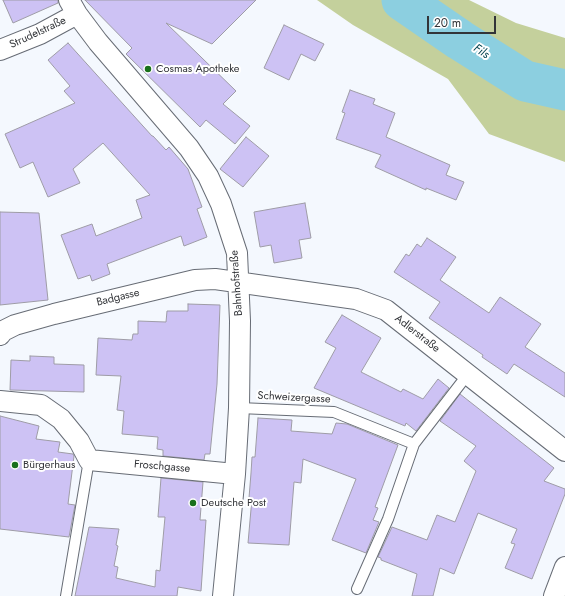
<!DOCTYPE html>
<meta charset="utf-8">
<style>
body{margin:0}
#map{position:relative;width:565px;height:596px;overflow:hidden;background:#f4f8fe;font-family:Jost,sans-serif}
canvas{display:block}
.scale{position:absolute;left:427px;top:16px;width:69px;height:18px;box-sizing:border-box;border:2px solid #323438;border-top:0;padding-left:5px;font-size:12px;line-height:14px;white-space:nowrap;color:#323438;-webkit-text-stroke:3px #fff;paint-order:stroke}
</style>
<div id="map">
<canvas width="565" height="596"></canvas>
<div class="scale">20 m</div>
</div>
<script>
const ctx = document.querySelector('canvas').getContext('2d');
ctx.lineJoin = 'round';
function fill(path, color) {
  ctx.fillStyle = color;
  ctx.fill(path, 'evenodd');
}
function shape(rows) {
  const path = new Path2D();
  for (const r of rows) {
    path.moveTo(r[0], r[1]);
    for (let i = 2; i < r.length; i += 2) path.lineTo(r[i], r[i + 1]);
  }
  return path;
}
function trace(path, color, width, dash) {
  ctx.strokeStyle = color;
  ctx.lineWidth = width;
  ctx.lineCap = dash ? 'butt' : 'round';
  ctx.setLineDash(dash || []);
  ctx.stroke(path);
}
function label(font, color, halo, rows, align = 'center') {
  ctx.font = font + ' Jost,sans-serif';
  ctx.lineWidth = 4;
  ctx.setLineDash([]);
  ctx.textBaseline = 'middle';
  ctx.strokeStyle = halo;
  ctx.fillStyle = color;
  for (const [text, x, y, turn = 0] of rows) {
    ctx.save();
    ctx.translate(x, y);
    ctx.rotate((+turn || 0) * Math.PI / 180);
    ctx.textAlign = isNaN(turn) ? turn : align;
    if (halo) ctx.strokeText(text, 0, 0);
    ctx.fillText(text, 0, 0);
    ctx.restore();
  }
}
fill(shape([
 [317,0,469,0,516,23,565,38,565,162,489,134,448,79,353,25]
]), '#c4d09c');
trace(shape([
 [402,0,460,40,525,81,565,90]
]), '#8ccfe0', 41);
const building = shape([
 [3,0,58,0,58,3,13,23,3,0],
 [85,0,256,0,212,44,166,23,236,91,223,104,250,126,235,144,206,120,200,127,126,54,132,48,85,0],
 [284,25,324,44,315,61,301,54,289,80,264,68,284,25],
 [68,43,152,136,153,136,166,150,169,147,188,169,202,207,197,209,207,237,184,246,181,236,107,264,110,274,92,281,90,275,78,279,61,235,92,224,96,236,142,218,136,200,150,195,103,143,73,169,80,183,48,197,33,162,20,168,5,134,75,103,64,91,70,86,48,60,68,43],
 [350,90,375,99,373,104,395,113,386,137,450,165,446,175,464,182,456,200,426,188,426,190,375,167,381,155,336,139,345,113,342,112,350,90],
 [246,137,269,156,243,187,220,169,246,137],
 [305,203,311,238,299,240,302,258,274,263,271,245,260,247,254,212,305,203],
 [0,212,39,213,48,300,0,305,0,212],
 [427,238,456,257,440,280,489,313,500,297,541,324,525,347,565,373,565,397,514,364,507,374,482,357,483,355,429,318,440,302,394,272,406,254,409,256,417,244,421,247,427,238],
 [188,304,220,305,217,384,210,454,205,454,204,460,163,456,163,450,157,449,158,437,122,434,124,411,117,410,121,376,96,375,98,338,132,340,133,334,138,334,138,321,166,322,167,311,188,311,188,304],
 [342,315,381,338,361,372,401,392,403,389,423,399,438,379,449,388,416,431,406,423,405,426,314,388,336,348,325,342,342,315],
 [30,356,54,357,54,364,84,365,84,392,10,390,11,360,30,361,30,356],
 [460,394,554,468,544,481,565,489,565,494,532,579,505,568,515,544,511,543,517,529,478,513,454,574,440,568,433,596,412,596,417,574,381,560,381,558,378,557,392,527,427,540,437,515,455,522,476,471,464,461,476,446,440,421,460,394],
 [0,416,39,426,36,439,60,442,58,452,73,454,74,456,68,504,75,505,69,537,0,529,0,416],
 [258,418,292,420,291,431,332,434,336,423,347,424,398,445,375,507,378,508,373,520,379,522,366,553,332,540,356,479,303,459,301,483,294,482,289,545,248,543,252,498,249,498,251,473,252,457,255,457,258,418],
 [161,478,203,482,200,520,206,520,201,591,178,587,177,596,75,596,89,527,119,529,116,545,118,546,114,566,118,567,116,578,155,587,156,570,160,571,165,517,158,517,161,478]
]);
fill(building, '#cdc2f4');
trace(building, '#9e9ca6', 1);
const service = shape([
 [239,408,334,412,414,444],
 [357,589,388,519,414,444,468,374],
 [66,596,89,460]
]);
const minor = shape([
 [69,0,77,14,98,42,189,148,208,176,221,204,237,253,240,321,239,408,235,474,223,596],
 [0,50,40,34,77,14],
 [0,335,3,331,15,325,54,314,195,280,215,279,356,299,386,310,565,451],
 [0,401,41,405,61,419,79,441,89,460,235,474],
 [554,596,565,567]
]);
trace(service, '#676c75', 12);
trace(minor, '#676c75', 22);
trace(service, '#fff', 10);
trace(minor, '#fff', 20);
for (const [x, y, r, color] of [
 [148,69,4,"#1a711c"],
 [15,465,4,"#1a711c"],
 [193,503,4,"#1a711c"]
]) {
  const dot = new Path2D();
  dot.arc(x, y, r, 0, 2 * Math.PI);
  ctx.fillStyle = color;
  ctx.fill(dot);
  trace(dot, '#fff', 1.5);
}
label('11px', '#323438', '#fff', [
 ["Strudelstraße",38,33,-25],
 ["Bahnhofstraße",237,283,-94],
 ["Badgasse",118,298,-14],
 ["Adlerstraße",417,334,38],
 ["Schweizergasse",294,398,3],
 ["Froschgasse",162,467,5]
]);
label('11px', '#323438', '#fff', [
 ["Cosmas Apotheke",156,69],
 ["Bürgerhaus",23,465],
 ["Deutsche Post",201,503]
], 'left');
label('italic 12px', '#02424e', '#fff', [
 ["Fils",481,52,33]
]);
</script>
